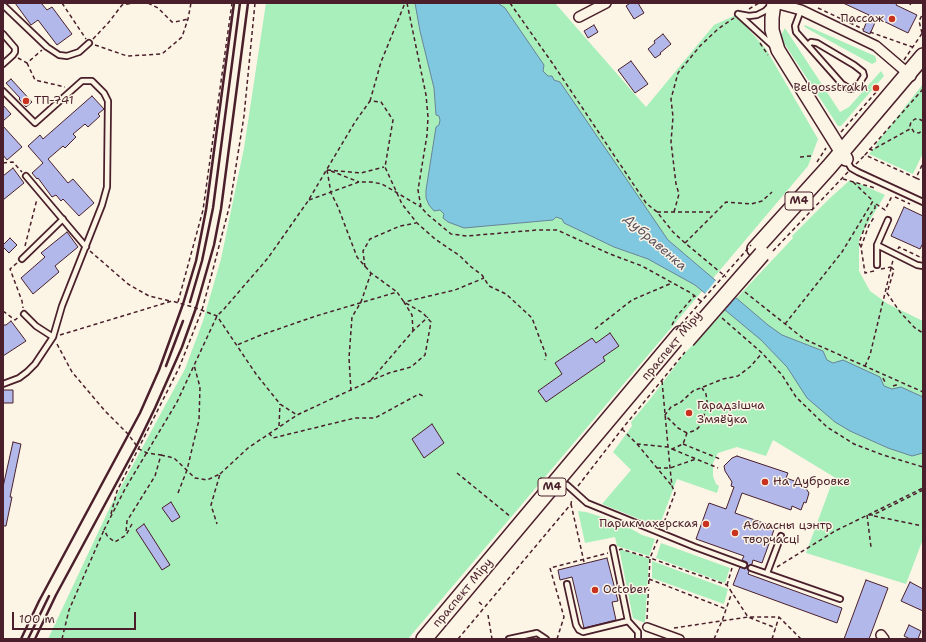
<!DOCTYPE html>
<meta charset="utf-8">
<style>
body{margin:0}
#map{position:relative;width:926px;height:642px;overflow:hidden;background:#fcf5e5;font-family:"Shantell Sans",sans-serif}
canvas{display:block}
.frame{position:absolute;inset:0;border:4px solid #4a1f2b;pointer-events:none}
.scale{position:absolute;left:12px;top:612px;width:124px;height:18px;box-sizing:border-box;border:2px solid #4a1f2b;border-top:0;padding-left:5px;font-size:12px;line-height:14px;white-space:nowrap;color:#4a1f2b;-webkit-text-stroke:3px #fcf5e5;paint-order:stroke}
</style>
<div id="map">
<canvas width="926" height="642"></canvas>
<div class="frame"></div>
<div class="scale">100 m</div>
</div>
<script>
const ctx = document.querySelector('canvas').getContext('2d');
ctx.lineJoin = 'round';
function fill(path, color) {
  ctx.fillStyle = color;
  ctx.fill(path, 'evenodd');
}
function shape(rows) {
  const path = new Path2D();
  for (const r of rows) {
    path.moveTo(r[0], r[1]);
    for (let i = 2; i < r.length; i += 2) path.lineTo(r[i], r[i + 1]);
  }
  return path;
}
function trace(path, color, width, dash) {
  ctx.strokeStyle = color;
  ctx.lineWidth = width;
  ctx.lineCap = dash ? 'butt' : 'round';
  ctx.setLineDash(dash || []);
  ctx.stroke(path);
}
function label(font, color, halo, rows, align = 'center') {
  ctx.font = font + ' "Shantell Sans",sans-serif';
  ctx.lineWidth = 3;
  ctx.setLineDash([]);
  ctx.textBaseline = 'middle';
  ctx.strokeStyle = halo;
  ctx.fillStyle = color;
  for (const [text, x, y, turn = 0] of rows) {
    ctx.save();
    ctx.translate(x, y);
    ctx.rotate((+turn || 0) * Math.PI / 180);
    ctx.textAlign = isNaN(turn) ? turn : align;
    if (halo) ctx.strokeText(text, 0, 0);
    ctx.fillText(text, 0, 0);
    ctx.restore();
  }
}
fill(shape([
 [266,3,555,3,646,107,714,25,736,15,766,49,818,139,808,166,408,639,48,639,110,507,185,369,203,321,221,259,244,148],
 [805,25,875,56,876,58,876,62,872,64,806,28,804,26],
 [785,28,840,112,849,107,881,71,884,76,841,126,838,126,780,37],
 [923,84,923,153,913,174,869,154,877,145,876,144],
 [849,181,856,182,885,195,859,238,859,271,870,291,888,304,923,321,923,539,906,584,806,553,834,477,773,440,766,456,737,447,718,453,713,463,713,476,716,484,719,486,717,493,677,479,659,527,602,504,631,470,613,452,632,426,631,422,651,398,685,353,793,238,792,236,830,198],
 [578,511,586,512,621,523,642,535,655,539,649,556,617,546,615,537,585,543],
 [661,543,730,568,725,583,656,558],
 [620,550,623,550,649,559,645,623,633,618,620,553],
 [652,561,728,589,724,604,652,578]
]), '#a8efbb');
const water = shape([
 [415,3,498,3,505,8,544,65,543,71,548,76,552,76,554,80,560,82,668,240,768,325,782,335,823,351,827,360,833,363,843,360,880,377,884,386,892,389,901,387,923,397,923,453,912,456,888,448,850,431,835,422,807,398,787,367,761,340,695,285,648,259,614,247,564,223,562,219,556,217,553,220,464,228,448,222,443,218,444,214,440,210,434,211,429,205,426,198,426,190,436,127,439,125,440,120,439,116,436,115,434,88,420,31,415,3]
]);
fill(water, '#7fc8e0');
trace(water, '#6a8498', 1);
fill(shape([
 [717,279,737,296,724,311,704,295]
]), '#fcf5e5');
const building = shape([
 [15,3,41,3,47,10,52,7,72,34,57,45,38,20,31,25,15,3],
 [630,3,638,3,644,13,634,19,626,6,630,3],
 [843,3,897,3,896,5,917,15,908,33,877,18,870,34,863,31,869,15,843,3],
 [594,25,598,32,588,38,584,31,594,25],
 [663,34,671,44,660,53,661,54,655,58,648,49,655,43,654,41,663,34],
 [631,61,648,84,635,93,618,70,631,61],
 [11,79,32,102,26,107,19,99,20,98,6,83,11,79],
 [92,96,104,109,98,114,100,116,88,127,85,124,73,134,76,137,65,148,63,146,48,159,68,183,73,179,94,203,79,216,63,199,61,201,56,195,52,197,38,178,37,179,32,173,43,163,28,146,40,135,43,139,92,96],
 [3,105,11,114,3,121,3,105],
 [3,126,22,147,7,160,3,155,3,126],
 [13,168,24,183,3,200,3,176,13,168],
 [904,207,923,216,923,243,920,249,891,236,904,207],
 [67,232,78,247,55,266,59,272,33,294,21,278,45,257,41,253,67,232],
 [10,238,17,245,9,253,3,247,3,245,10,238],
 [11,321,26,341,3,356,3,325,6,325,11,321],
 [610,333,619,346,603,357,605,361,546,402,538,391,562,374,555,363,592,338,596,343,610,333],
 [3,390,13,390,13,403,3,403,3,390],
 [432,424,444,443,424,458,412,439,432,424],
 [13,442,21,444,10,497,12,497,6,526,3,526,3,487,13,442],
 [737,456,788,473,786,478,803,484,809,493,806,503,804,502,801,510,792,506,791,510,742,493,735,513,775,527,762,563,753,560,752,564,748,566,747,569,749,571,748,574,842,608,837,623,733,585,740,567,745,569,748,566,747,562,742,560,744,556,696,539,709,503,726,509,734,487,731,486,732,482,725,471,724,466,732,458,737,456],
 [171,502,180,517,172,522,162,508,171,502],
 [144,524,170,565,162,570,136,530,144,524],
 [607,558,618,601,612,602,616,620,584,628,572,577,560,580,558,570,607,558],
 [866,580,888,588,869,639,844,639,866,580],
 [910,582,923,589,923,611,901,601,910,582],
 [909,625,921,631,918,639,910,639,904,636,909,625]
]);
fill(building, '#b2b8ea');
trace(building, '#4a1f2b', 1);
const service = shape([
 [3,5,47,47,59,55,67,56,79,52,89,43],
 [801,10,795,26,796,32,842,84,850,89,854,88,860,82,864,76,863,72,854,65,817,43,811,42,808,45],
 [738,14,772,45],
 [738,14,749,16,757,15,765,11,770,6],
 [3,34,15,48,15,52,13,55,3,64],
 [3,91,35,123,82,81,92,81,104,93,108,101,107,187,102,205,62,306,53,337,35,364,27,372,19,378,3,384],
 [847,161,851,168,858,172,923,202],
 [26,176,86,247],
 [888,220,877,245,917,265,923,266],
 [22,259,63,219],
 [877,265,877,245],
 [24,314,36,326,53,337],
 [567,485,587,503,695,547,744,565],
 [751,568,840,599],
 [767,573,781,536],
 [567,584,576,625,579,630,583,632,628,621,613,548],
 [628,621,638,632,638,639],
 [509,639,537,633,546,639]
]);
const pedestrian = shape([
 [647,627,680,639]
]);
const minor = shape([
 [775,3,801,10,876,46,911,76],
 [579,17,606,3],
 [881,635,884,639]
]);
const secondary = shape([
 [774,3,772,18,772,30,778,50,846,159]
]);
const primary = shape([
 [755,249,829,167,923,56],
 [424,639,680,334]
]);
trace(service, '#4a1f2b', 8);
trace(pedestrian, '#4a1f2b', 10);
trace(minor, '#4a1f2b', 12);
trace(secondary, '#4a1f2b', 16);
trace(primary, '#4a1f2b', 18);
trace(shape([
 [62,3,86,39],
 [148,3,158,8,172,22,175,22,188,19],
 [407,3,426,95,428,117,427,135,418,190,421,207,427,214,451,234,467,236,537,230,557,230,610,254,642,266,691,293,703,303],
 [510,3,553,64,646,203,657,212,673,232,685,243,726,277],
 [910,5,911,3],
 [818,8,863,29],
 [749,9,759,3],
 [870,32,915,48],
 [922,33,919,21,923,13],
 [93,39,109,22,122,5,133,3],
 [760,43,768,55],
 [95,45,127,56,162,54,182,37,188,19,191,3],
 [18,58,27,63,42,50],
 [904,60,923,32],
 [27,63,35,80,65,87],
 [923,89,865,155,916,178,923,163],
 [370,101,381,62,405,3],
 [923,121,919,119,915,119,911,122,910,126,914,132,919,133,923,130],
 [841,132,877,91],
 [869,149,872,150,910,129],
 [800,157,811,156],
 [817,162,826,148],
 [3,163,13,162,22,172],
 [856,164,865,155],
 [327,170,331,193,338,207,357,257,371,273,397,292],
 [327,170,361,173,384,167],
 [331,171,359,182],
 [916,178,923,181],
 [843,179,875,188],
 [895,197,910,204],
 [309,200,359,182,371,182,382,184,421,207],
 [876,204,885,210,892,196],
 [657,212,713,212],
 [674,212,679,194,676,184,671,142,673,117,671,99,678,73,700,46,718,29,734,18],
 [685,243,726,202,751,204,762,201,772,192],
 [25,246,37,199],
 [861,247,859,243,869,216,875,208,875,203],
 [898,249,899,247,922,258,923,256],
 [90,251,128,284,149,296,170,301],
 [773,251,848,172],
 [17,263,10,269,22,301,23,308],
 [365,267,363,251,370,239,400,226,416,223],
 [891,267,894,270,887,293,900,312,915,328,923,333],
 [881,269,891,267],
 [874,271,865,273,861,247,869,225,875,216],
 [745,292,804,339,923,392],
 [178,302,203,210,232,3],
 [3,311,15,320,19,317],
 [722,318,762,353,782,375,796,397,827,427,854,444,883,455,923,467],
 [785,324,842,252,873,201,852,181],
 [672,325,676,317,695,295],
 [595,329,632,300,672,283],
 [413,331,412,315,404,302,455,290,484,278],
 [60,335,172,301,196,308,217,316,256,374,280,404,297,415],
 [57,344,72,372,105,411,128,434,139,449,147,453,161,455,155,476,127,521,126,533],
 [865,366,870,355,893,260],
 [883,378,885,382],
 [371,380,413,331,428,317],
 [662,381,670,468,672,486,675,493,662,528],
 [893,386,899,384],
 [351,391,349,358,352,317,361,302,371,273],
 [279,426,280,404],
 [622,429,637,444,668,447,672,449,683,444,687,433,696,430,700,426,703,421,707,401,706,394,702,388],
 [269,433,273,438,355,418,375,418,419,394,423,396],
 [687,433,678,428,665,415,671,407,681,402,693,391,723,379,738,376,751,366,762,353],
 [637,444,672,486],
 [683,444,720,459],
 [672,449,718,468],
 [161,455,174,458,195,478,207,480,220,474,211,505,217,524],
 [657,468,670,468,696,459],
 [457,473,511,517],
 [220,474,248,448,297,415,370,381,389,373,411,367,425,355,431,322,423,313,404,302,397,292,316,316,261,335,237,345],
 [578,486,622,429,685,352],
 [178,493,187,470,199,420,200,387,194,365],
 [571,504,584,562],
 [111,514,117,491,179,368,202,310,211,277,230,204,244,116,255,3],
 [867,515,871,547],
 [869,515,873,515,923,490],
 [874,516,923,526],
 [132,524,126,535,115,542,108,537,104,530,125,489,177,402,217,316,224,309,268,258,308,201,355,122,370,101,381,102,393,120,385,167,402,204,417,223,435,239,460,256,470,266,482,275,489,286,506,294,532,318,546,355,545,360],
 [619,550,621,549,650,558,727,585,748,617,776,628],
 [777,567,835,531,923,488],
 [649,579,726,609],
 [727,585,732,568],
 [479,602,484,607],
 [488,615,492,639],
 [647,619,650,558,658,539],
 [674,628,748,617,779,617,801,639],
 [62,639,69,610,104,530],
 [458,639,571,504,572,498],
 [557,639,564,617,550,568,608,553],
 [714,639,722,621,732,592],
 [772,639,779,617]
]), '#4a1f2b', 1.5, [4, 3]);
trace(service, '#fcf5e5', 4.5);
trace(pedestrian, '#fcf5e5', 7);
trace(minor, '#fcf5e5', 9);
trace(secondary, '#fcf5e5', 13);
trace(primary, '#fcf5e5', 15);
trace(shape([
 [190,302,202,261,213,208,240,3],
 [166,366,183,321],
 [21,639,39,601,140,413,159,370,183,304,196,261,206,210,234,3],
 [28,639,49,596],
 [35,639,56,595,137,445,155,408,182,347,196,308,214,245,221,209,248,3]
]), '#4a1f2b', 2.5);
const primaryBridge = shape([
 [687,340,762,254]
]);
trace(primaryBridge, '#4a1f2b', 18, []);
trace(shape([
 [676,330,751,245]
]), '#4a1f2b', 1.5, [4, 3]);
trace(primaryBridge, '#fcf5e5', 15);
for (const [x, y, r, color] of [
 [892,19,4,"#c8321e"],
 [876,88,4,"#c8321e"],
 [26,101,4,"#c8321e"],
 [689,413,4,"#c8321e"],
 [765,482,4,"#c8321e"],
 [706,524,4,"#c8321e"],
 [735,533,4,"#c8321e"],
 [595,590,4,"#c8321e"]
]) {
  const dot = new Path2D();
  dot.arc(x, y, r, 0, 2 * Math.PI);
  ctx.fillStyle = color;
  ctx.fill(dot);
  trace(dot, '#fcf5e5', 1.5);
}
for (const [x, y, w] of [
 [799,201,28],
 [552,487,28]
]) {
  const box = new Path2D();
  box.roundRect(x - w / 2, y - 9, w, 18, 3);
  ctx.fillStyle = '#fcf5e5';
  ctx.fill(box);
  trace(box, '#4a1f2b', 1);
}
label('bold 11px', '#4a1f2b', null, [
 ["М4",799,201],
 ["М4",552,487]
]);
label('12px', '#4a1f2b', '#fcf5e5', [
 ["Пассаж",884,19,"right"],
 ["Belgosstrakh",868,88,"right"],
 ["ТП-741",34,101],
 ["Гарадзішча",697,406],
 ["Змяёўка",697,420],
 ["На Дубровке",773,482],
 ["Парикмахерская",698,524,"right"],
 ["Абласны цэнтр",743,526],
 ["творчасці",743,540],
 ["October",603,590]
], 'left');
label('12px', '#4a1f2b', '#fcf5e5', [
 ["праспект Міру",672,346,-50],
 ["праспект Міру",463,593,-50]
]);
label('italic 13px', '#5a5261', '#fcf5e5', [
 ["Дубравенка",655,243,41]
]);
</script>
